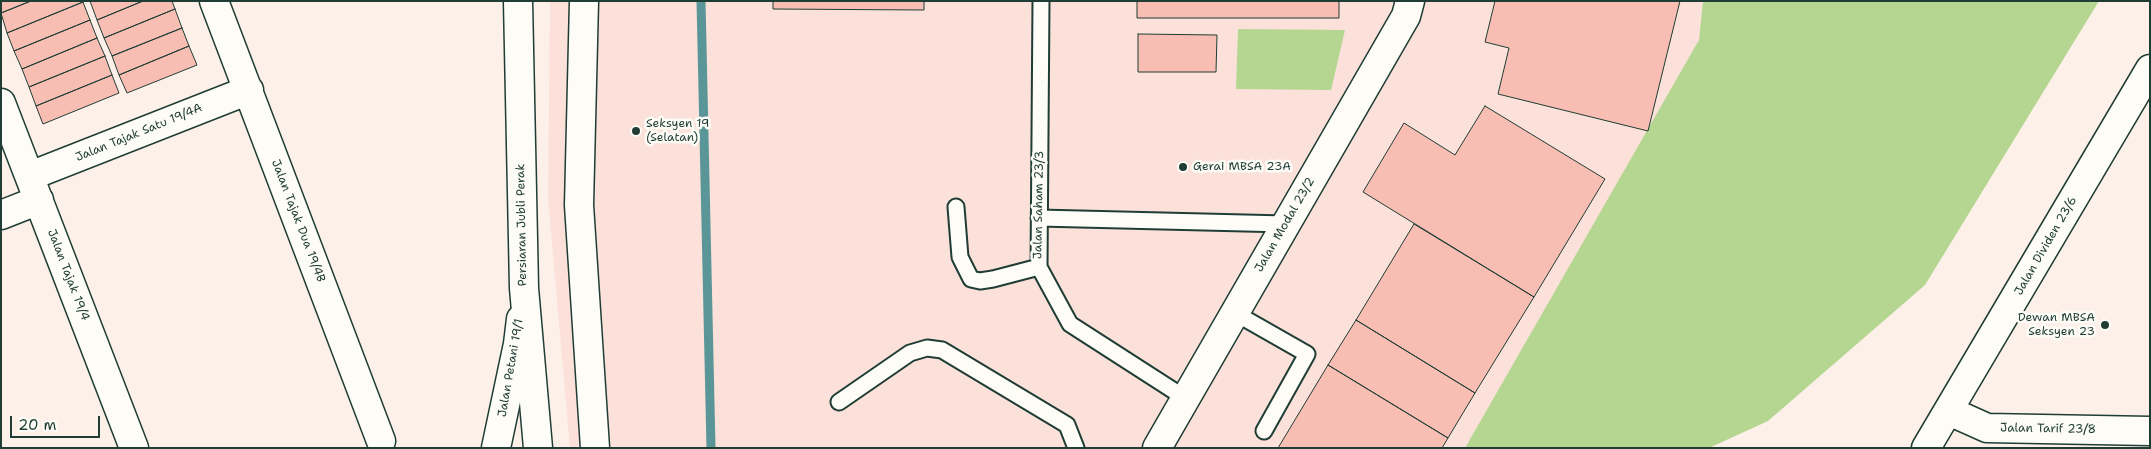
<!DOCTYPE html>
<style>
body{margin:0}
#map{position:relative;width:2151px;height:449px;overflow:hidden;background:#fcf0e9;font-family:"Shantell Sans",sans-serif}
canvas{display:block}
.frame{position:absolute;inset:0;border:2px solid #1f3d34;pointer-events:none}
.scale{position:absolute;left:10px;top:416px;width:90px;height:22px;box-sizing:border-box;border:2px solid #1f3d34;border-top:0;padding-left:6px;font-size:15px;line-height:18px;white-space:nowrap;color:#1f3d34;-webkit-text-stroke:4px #fdfcf7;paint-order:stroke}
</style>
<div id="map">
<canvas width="2151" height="449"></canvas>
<div class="frame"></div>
<div class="scale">20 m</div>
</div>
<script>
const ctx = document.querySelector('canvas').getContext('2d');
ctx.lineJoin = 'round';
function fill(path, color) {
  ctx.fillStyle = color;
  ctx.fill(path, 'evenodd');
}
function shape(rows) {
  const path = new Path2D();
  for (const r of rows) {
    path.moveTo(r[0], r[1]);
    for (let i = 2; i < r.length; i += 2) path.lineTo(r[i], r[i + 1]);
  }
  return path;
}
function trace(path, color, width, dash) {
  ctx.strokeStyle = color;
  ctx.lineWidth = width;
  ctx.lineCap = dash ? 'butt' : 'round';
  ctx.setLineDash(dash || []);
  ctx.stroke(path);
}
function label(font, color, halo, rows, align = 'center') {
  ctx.font = font + ' "Shantell Sans",sans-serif';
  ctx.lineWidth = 5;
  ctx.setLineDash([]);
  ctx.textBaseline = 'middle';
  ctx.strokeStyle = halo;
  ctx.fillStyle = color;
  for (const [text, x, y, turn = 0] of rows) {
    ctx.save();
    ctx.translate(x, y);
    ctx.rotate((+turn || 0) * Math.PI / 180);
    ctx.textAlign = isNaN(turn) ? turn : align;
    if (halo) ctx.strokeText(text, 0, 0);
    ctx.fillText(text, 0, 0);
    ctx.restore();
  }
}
fill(shape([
 [550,1,1703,1,1699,40,1620,191,1465,448,570,448,548,198]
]), '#fbe1d9');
fill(shape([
 [1703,1,2099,1,1925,285,1768,421,1709,448,1465,448,1699,40],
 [1238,29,1345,30,1331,90,1236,89]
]), '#b5d690');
trace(shape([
 [701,1,711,448]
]), '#5a9698', 9);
const building = shape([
 [1,1,31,1,1,13,1,1],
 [31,1,83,1,83,2,7,33,1,13,31,1],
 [90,1,143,1,97,20,90,1],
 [143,1,172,1,175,9,104,38,97,20,143,1],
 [773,1,924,1,924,10,773,9,773,1],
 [1137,1,1339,1,1339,18,1137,18,1137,1],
 [1495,1,1680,1,1648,131,1498,94,1509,48,1485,42,1495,1],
 [83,2,90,20,14,51,7,33,83,2],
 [175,9,182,28,112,56,104,38,175,9],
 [90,20,97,38,22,69,14,51,90,20],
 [182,28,189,46,119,75,112,56,182,28],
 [1138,34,1217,35,1216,72,1138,72,1138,34],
 [97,38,105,56,29,87,22,69,97,38],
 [189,46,197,65,127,93,119,75,189,46],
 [105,56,112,75,36,106,29,87,105,56],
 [112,75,119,93,43,124,36,106,112,75],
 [1485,106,1605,179,1534,297,1363,192,1404,123,1455,155,1485,106],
 [1414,224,1534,297,1475,393,1356,320,1414,224],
 [1356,320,1475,393,1448,438,1328,365,1356,320],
 [1328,365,1448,438,1442,448,1278,448,1328,365]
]);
fill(building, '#f9beb3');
trace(building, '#1f3d34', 1);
const lane = shape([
 [1041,1,1039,267,1070,324,1185,398],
 [956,207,960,257,971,279,980,281,993,279,1039,267],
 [1039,218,1286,224],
 [1235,313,1307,354,1264,431],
 [839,402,910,353,927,348,942,350,1067,425,1076,448]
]);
const street = shape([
 [214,1,381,441],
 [1,103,134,448],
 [30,176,249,90],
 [1,215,39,200],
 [1949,411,1987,428,2150,431],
 [1157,448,1406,16,1410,1]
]);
const secondary = shape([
 [496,448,518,344,521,319],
 [1926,448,2150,69]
]);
const primary = shape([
 [518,1,524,288,538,448],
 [584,1,579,205,595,448]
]);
trace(lane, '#1f3d34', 19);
trace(street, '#1f3d34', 31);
trace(secondary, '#1f3d34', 31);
trace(primary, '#1f3d34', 31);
trace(lane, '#fdfcf7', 15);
trace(street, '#fdfcf7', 28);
trace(secondary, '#fdfcf7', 28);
trace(primary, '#fdfcf7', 28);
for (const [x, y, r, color] of [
 [636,131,5,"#1f3d34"],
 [1183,167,5,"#1f3d34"],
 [2105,325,5,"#1f3d34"]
]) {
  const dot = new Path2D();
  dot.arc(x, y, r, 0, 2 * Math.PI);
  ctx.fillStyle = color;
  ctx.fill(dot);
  trace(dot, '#fdfcf7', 2);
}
label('12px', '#1f3d34', '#fdfcf7', [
 ["Seksyen 19",646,124],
 ["(Selatan)",646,138],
 ["Gerai MBSA 23A",1193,167],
 ["Dewan MBSA",2095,318,"right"],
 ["Seksyen 23",2095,332,"right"]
], 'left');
label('12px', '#1f3d34', '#fdfcf7', [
 ["Jalan Tajak Satu 19/4A",139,133,-22],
 ["Jalan Saham 23/3",1039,205,-89],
 ["Jalan Tajak Dua 19/4B",298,221,69],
 ["Persiaran Jubli Perak",522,225,-91],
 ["Jalan Modal 23/2",1285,225,-60],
 ["Jalan Dividen 23/6",2046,246,-60],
 ["Jalan Tajak 19/4",68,275,69],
 ["Jalan Petani 19/1",511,368,-80],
 ["Jalan Tarif 23/8",2048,429,1]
]);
</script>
